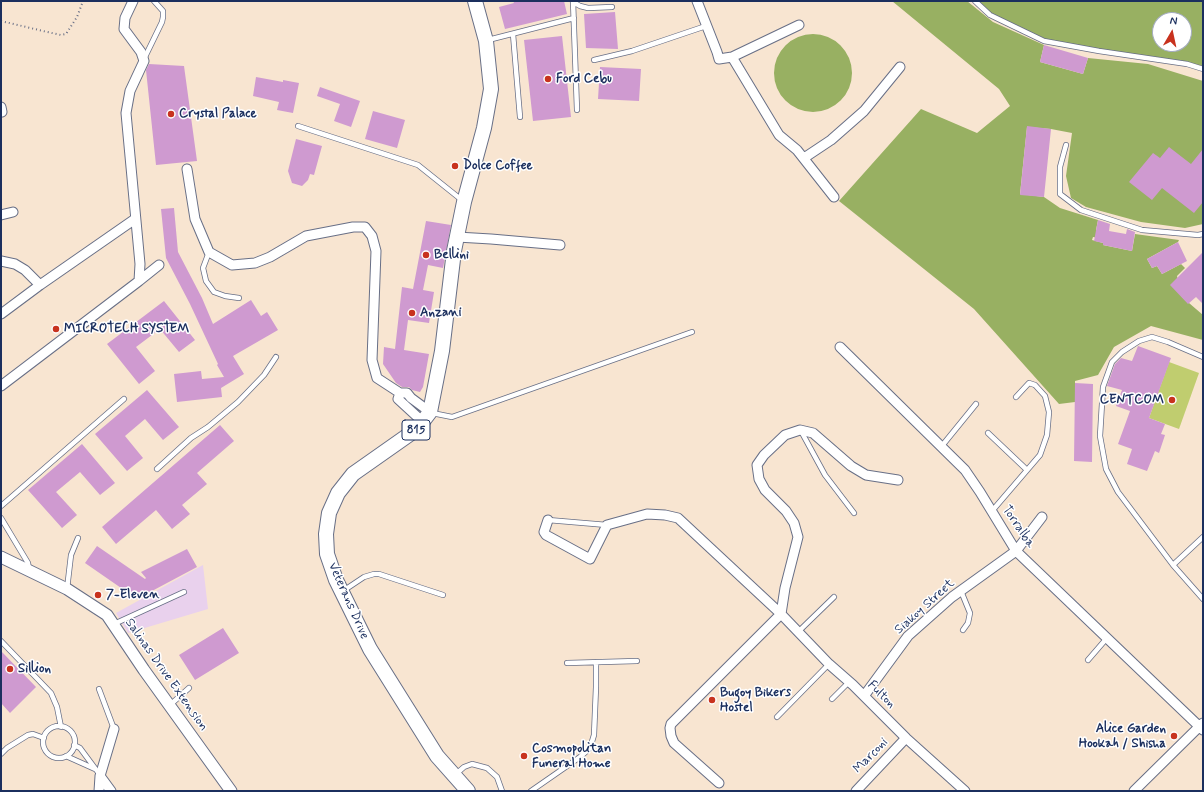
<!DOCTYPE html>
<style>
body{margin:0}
#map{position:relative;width:1204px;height:792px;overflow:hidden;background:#f8e5d1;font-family:Mynerve,sans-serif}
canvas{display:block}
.frame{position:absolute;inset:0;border:2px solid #1b2f5e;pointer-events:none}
.north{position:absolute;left:1152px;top:12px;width:40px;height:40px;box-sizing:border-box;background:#fff;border:1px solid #a4acbf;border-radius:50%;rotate:9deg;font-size:11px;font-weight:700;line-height:16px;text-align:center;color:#1b2f5e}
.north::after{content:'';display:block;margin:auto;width:14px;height:18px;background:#c8321e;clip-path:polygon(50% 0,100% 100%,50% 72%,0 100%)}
</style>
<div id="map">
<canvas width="1204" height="792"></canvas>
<div class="frame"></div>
<div class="north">N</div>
</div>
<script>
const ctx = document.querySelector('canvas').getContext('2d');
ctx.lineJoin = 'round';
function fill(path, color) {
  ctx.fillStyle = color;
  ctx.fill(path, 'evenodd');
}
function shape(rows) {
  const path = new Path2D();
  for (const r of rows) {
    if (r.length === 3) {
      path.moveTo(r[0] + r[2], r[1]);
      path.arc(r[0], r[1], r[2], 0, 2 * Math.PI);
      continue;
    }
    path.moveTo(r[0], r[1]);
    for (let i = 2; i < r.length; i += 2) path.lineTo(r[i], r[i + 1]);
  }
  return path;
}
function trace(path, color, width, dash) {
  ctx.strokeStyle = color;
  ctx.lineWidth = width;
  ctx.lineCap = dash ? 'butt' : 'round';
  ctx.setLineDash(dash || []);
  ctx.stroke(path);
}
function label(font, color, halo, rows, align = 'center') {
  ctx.font = font + ' Mynerve,sans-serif';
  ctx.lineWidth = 3;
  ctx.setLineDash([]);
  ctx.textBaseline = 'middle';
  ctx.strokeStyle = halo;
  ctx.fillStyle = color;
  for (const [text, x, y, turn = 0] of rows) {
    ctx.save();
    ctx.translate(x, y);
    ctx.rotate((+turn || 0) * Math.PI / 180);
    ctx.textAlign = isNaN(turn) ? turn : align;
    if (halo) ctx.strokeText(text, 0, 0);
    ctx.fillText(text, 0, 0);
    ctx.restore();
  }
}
fill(shape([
 [203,565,208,609,128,633,116,613]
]), '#e9d1ed');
fill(shape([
 [1169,362,1199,373,1179,429,1149,418]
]), '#c0cd6f');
fill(shape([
 [892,1,967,1,993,22,1044,45,1040,62,1083,74,1088,58,1148,64,1203,81,1203,224,1185,228,1141,222,1086,207,1071,198,1066,176,1072,133,1051,129,1027,127,1020,194,1044,197,1060,208,1098,220,1096,230,1100,231,1104,239,1093,237,1092,240,1103,243,1103,245,1132,251,1135,234,1179,240,1178,242,1147,259,1152,268,1157,266,1162,274,1181,264,1185,268,1177,276,1182,297,1203,315,1203,340,1151,326,1114,347,1098,375,1075,381,1075,402,1059,404,974,309,839,201,921,109,977,133,1010,106,999,89],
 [975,1,1203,1,1203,69,1044,41,990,15],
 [1160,20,1184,20,1184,44,1160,44],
 [813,73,39]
]), '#98b062');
fill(shape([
 [513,1,564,1,567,14,505,29,499,7,514,3],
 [615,12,618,49,586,48,584,14],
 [562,36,571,117,533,121,524,40],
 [1044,45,1088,58,1083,74,1040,62],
 [149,64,184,66,197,161,156,165,146,70],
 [600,67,641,69,639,101,598,99],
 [256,77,283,82,283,80,299,83,293,113,277,110,279,102,253,96],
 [320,87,360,101,351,127,334,121,340,104,317,96],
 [373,111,405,120,397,148,365,139],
 [1027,126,1051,129,1044,197,1020,195],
 [296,139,322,146,314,175,310,174,308,180,302,186,292,183,288,171],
 [1169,147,1191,164,1203,149,1203,202,1194,213,1162,188,1152,200,1129,182,1153,153,1160,158],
 [174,208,178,252,202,298,213,324,251,300,261,316,267,312,278,330,233,356,244,374,221,388,222,397,177,402,174,374,201,371,202,379,224,377,217,365,218,364,190,304,166,258,161,209],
 [1098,220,1110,224,1109,231,1126,234,1127,229,1135,232,1132,251,1103,245,1103,243,1094,241],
 [426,221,451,225,443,268,428,265,423,290,434,292,429,323,408,320,404,350,429,354,423,387,420,392,412,390,409,387,402,387,396,383,383,364,384,347,395,349,402,287,413,289],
 [1178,242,1187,261,1162,274,1157,266,1152,268,1147,259],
 [1203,252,1203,304,1196,297,1188,304,1170,285],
 [164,301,195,340,179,352,160,329,136,347,155,371,139,384,107,344],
 [1138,346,1171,358,1149,418,1165,424,1161,434,1165,435,1159,453,1155,451,1147,471,1127,464,1132,449,1118,444,1130,411,1116,406,1122,390,1107,386,1115,364,1121,358,1132,361],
 [1075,383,1093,384,1092,462,1074,461],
 [147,390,179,427,163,440,145,419,125,436,143,458,127,471,95,434],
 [220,425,234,441,197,473,207,484,182,505,190,514,172,529,156,510,116,544,102,527],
 [82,444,115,483,100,495,80,472,56,492,77,515,62,528,28,490],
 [97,546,145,579,146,578,141,572,187,549,197,567,137,599,85,563],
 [223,628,239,653,195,680,179,655],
 [1,651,36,687,10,713,1,703]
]), '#cf9ad0');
const service = shape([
 [573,1,577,110],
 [975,1,990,15,1044,41,1099,51,1187,64,1203,69],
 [573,2,580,6,588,8,612,7],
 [513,34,520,117],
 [488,40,574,18],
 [144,59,162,22,163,17,163,11,154,1],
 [594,60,632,51,706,26],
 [298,126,418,165,463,201],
 [1066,145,1060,167,1060,194,1081,210,1142,230,1198,235,1203,234],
 [209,252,203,268,206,281,214,292,225,296,239,298],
 [1203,357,1168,342,1152,337,1139,341,1122,352,1112,362,1103,387,1100,436,1106,469,1118,492,1173,565,1203,599],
 [432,413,452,417,692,332],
 [801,431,825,475,854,513],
 [988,433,1027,470],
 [941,447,976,404],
 [157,469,191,438,208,427,238,402,264,375,276,357],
 [1,506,124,399],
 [992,511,1040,455,1047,435,1049,412,1045,396,1035,385,1029,383,1016,397],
 [1,518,28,563,29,569],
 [548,520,607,525],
 [1173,565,1203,537],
 [67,589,71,555,78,538],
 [343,591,364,577,374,574,379,574,443,595],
 [961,591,970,613,968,623,963,630],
 [114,624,184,592],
 [798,632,834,597],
 [1,641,51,693,57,707,61,727],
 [1088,660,1107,638],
 [567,663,637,661],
 [99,689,114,729],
 [832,699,849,682],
 [170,705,189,688],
 [777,717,829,664],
 [59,742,16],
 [74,745,80,748,100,775],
 [1,754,7,748,28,735,33,734,44,738],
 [66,756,95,769],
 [456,774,464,767,472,764,487,768,497,777,502,791],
 [531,791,580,757,590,748,594,735,596,687,596,662]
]);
const minor = shape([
 [133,1,125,18,124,29,141,52,144,61,130,91,126,113,140,264,139,281],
 [697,1,717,52,719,59,732,57,799,25],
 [732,57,779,135,797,150,834,197],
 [1,107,2,112],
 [804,158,831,140,864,111,900,67],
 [187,169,195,219,209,252,232,265,255,263,270,257,306,236,353,227,365,227,372,236,376,251,372,360,377,378,400,393,407,393,411,398,430,412],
 [1,215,13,212],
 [457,237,491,239,560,245],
 [1,261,15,264,25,270,40,285],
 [1,314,40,285,135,219],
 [840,347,965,470,980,492,1016,551,1203,730],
 [1,386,139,281,159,265],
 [400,393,398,399,423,422],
 [548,520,544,532,546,535,590,559,607,525,647,514,665,515,678,518,781,614,829,664,853,685,906,738,965,791],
 [864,696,908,636,952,597,1016,551,1042,517],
 [100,776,111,791],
 [719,783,674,743,671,736,670,728,671,724,781,614,785,588,798,537,794,523,786,511,765,490,759,479,757,465,764,455,785,435,800,430,813,433,851,466,866,475,898,480],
 [99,791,100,776,114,729],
 [856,791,906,738],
 [1134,791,1203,723]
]);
const tertiary = shape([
 [1,557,67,589,107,615,144,670,231,791]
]);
const primary = shape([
 [468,791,437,756,370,649,336,580,327,554,326,534,329,513,338,493,353,474,417,429,430,412,442,351,454,251,464,202,484,128,491,89,486,41,475,1]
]);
trace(service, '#686f86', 6);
trace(minor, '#686f86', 11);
trace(tertiary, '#686f86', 13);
trace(primary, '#686f86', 16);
trace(shape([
 [1,21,43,31,61,35,66,34,77,17,83,1]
]), '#686f86', 2, [1, 3]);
trace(service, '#fff', 4.5);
trace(minor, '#fff', 9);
trace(tertiary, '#fff', 11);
trace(primary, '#fff', 14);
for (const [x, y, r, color] of [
 [548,79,4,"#c8321e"],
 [171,114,4,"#c8321e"],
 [455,166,4,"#c8321e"],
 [426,255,4,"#c8321e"],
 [412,313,4,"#c8321e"],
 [56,329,4,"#c8321e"],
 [1172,400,4,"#c8321e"],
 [98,595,4,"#c8321e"],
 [10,669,4,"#c8321e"],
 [712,700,4,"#c8321e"],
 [1174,736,4,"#c8321e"],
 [524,756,4,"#c8321e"]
]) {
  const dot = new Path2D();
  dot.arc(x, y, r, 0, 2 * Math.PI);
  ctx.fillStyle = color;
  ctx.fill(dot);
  trace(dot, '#fff', 1.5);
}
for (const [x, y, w] of [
 [416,430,28]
]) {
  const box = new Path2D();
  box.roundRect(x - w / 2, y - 10, w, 20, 3);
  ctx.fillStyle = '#fff';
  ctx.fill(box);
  trace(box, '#1b2f5e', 1);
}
label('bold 12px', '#1b2f5e', null, [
 ["815",416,430]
]);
label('bold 13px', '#1b2f5e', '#fff', [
 ["Ford Cebu",556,79],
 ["Crystal Palace",179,114],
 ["Dolce Coffee",463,166],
 ["Bellini",434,255],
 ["Anzani",420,313],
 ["MICROTECH SYSTEM",64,329],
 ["CENTCOM",1164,400,"right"],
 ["7-Eleven",106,595],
 ["Sillion",18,669],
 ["Bugoy Bikers",720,693],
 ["Hostel",720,708],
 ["Alice Garden",1166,729,"right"],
 ["Hookah / Shisha",1166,744,"right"],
 ["Cosmopolitan",532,749],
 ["Funeral Home",532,764]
], 'left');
label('13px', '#1b2f5e', '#fff', [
 ["Torralba",1018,527,56],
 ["Veterans Drive",348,601,66],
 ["Siakoy Street",925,607,-42],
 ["Salinas Drive Extension",166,675,55],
 ["Fulton",881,695,45],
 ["Marconi",871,756,-46]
]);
</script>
